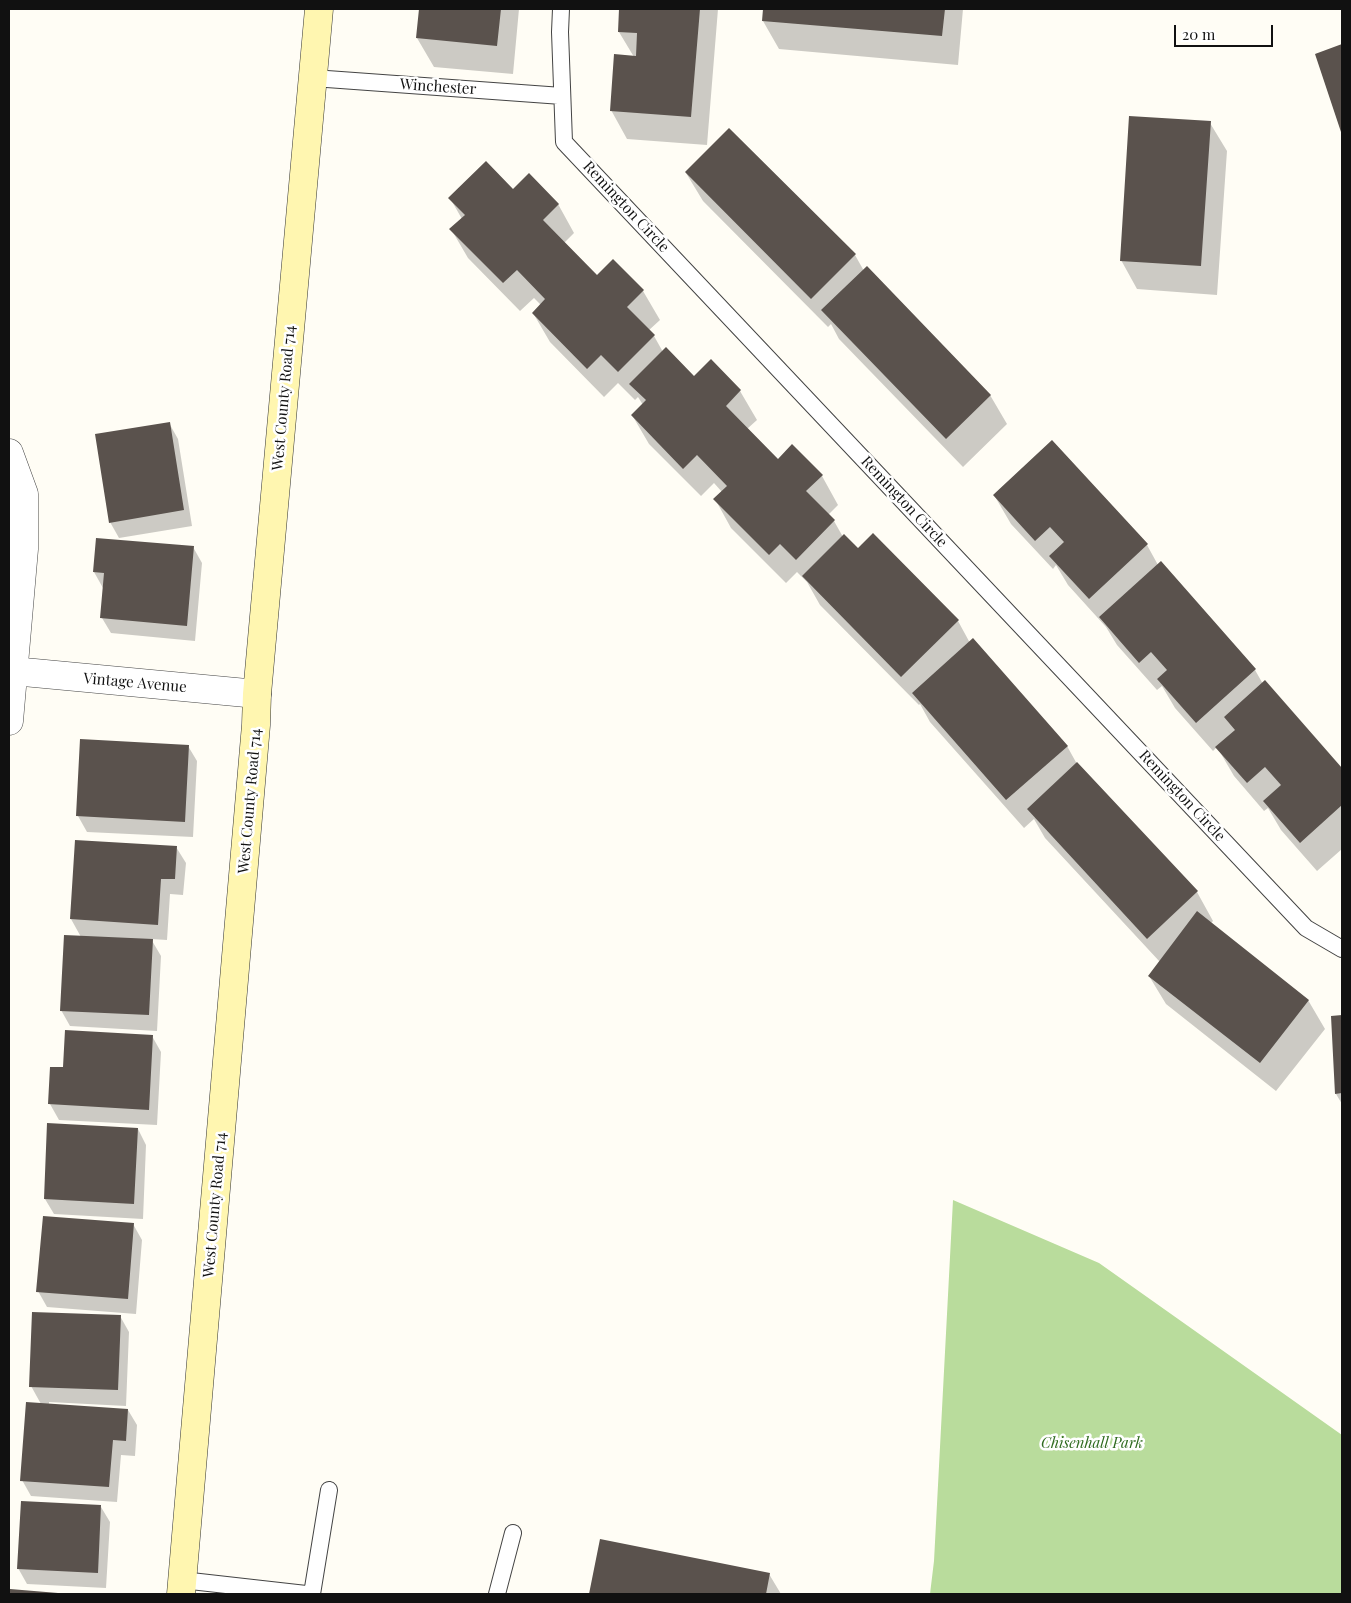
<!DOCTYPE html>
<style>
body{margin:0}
#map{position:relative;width:1351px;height:1603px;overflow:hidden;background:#fffdf5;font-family:"Playfair Display",serif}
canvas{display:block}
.frame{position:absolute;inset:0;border:10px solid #111;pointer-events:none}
.scale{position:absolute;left:1174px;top:25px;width:99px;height:22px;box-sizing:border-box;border:2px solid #111;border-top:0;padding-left:6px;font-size:15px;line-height:18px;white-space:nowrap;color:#111;-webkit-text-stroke:4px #fff;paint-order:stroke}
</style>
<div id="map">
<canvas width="1351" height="1603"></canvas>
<div class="frame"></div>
<div class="scale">20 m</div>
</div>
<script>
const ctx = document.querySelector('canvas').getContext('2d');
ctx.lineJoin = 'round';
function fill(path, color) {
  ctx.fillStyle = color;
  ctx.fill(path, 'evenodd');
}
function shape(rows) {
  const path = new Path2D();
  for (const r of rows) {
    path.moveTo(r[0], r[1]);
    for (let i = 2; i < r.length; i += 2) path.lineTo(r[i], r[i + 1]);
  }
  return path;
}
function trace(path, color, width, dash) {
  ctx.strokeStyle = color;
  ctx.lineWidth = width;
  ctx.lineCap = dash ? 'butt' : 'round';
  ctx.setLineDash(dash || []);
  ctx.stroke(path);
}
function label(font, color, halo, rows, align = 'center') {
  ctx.font = font + ' "Playfair Display",serif';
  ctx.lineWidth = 5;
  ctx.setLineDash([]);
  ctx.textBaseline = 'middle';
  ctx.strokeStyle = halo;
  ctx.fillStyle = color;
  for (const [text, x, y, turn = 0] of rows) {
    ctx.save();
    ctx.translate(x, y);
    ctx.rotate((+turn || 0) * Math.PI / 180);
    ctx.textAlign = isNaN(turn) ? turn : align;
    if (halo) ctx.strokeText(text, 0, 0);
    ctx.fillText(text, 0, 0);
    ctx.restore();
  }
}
fill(shape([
 [953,1200,1099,1263,1342,1435,1342,1594,930,1594,934,1561]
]), '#b9dc9c');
fill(shape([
 [420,9,519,9,513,74,434,67,417,38],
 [621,9,718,9,707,145,627,139,611,110,634,57,619,32],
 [764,9,963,9,958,65,779,49,763,21],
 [1342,46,1342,132,1316,54],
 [1210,123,1227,151,1217,295,1137,289,1121,260],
 [686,173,855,255,864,271,990,395,1007,424,963,467,839,339,831,324,828,327,703,201],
 [513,191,558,204,574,233,564,243,597,277,613,261,643,291,660,320,648,331,654,336,663,352,694,378,711,361,740,391,757,420,747,429,778,460,822,476,838,505,828,515,834,521,843,537,858,550,873,535,958,621,970,643,1067,746,1077,764,1197,892,1213,921,1211,923,1308,1000,1325,1029,1276,1091,1166,1004,1149,976,1160,962,1045,838,1034,819,1024,828,930,722,920,704,919,705,820,605,807,582,797,572,786,583,731,528,715,499,722,492,714,483,701,496,649,444,632,415,643,405,638,397,635,400,618,383,604,397,550,342,533,313,541,305,534,298,520,311,468,258,451,229,462,219,450,198],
 [169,423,178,439,192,526,119,538,110,522],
 [994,495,1147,545,1158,565,1255,670,1263,684,1265,682,1342,769,1342,849,1317,871,1281,830,1268,808,1264,811,1234,776,1217,747,1213,751,1175,708,1162,686,1157,690,1117,645,1106,627,1068,585,1056,565,1053,569,1011,524],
 [193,547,202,563,195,641,111,633,102,618,103,588,94,572],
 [188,746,197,761,193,837,87,832,78,816],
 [176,847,186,863,183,895,170,894,167,940,151,939,161,956,157,1031,70,1026,61,1010,81,937,71,919],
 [1342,1016,1342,1104,1336,1094,1332,1017],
 [152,1036,161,1052,157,1125,59,1120,50,1104,52,1068,64,1069],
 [138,1129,146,1145,143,1219,54,1214,45,1199],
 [133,1224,142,1240,136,1314,47,1307,38,1291],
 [120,1316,129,1332,126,1406,49,1402,49,1405,128,1410,137,1425,135,1456,121,1455,117,1502,31,1496,22,1480,41,1404,31,1386],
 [101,1507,110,1522,106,1588,27,1584,18,1568],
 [601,1540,769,1574,781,1594,590,1594]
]), '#0003');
fill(shape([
 [419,9,501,9,497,46,416,38],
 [619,9,700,9,691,117,610,111,614,54,636,56,637,33,618,32],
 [763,9,945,9,942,36,762,21],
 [1342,44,1342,135,1315,54],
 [1129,116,1211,121,1201,266,1120,261],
 [729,128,856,254,811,299,685,172],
 [486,161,513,189,529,173,559,204,543,220,597,275,613,259,644,290,627,307,655,335,618,372,601,355,587,369,532,313,545,299,517,270,503,283,449,229,465,215,448,198],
 [867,266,991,395,946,439,821,310],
 [666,347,694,376,711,359,741,390,726,406,778,459,792,444,823,475,806,491,835,520,796,560,780,544,769,555,713,499,727,486,697,455,683,469,631,415,646,400,629,384],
 [170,422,184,510,109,523,95,434],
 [1052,440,1148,544,1089,599,1049,556,1064,542,1050,527,1035,541,993,495],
 [873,533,959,620,901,677,802,576,844,534,858,548],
 [96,538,194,546,187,626,100,618,104,573,93,572],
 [1161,561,1256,669,1196,723,1157,679,1167,670,1151,652,1139,663,1099,617],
 [973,638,1068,746,1006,800,912,693],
 [1265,680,1342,768,1342,805,1300,843,1263,801,1281,785,1265,767,1247,783,1215,747,1235,730,1224,717],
 [80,739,189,745,185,822,76,816],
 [1077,762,1198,891,1147,939,1027,809],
 [75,840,177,846,175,879,161,879,158,925,70,919],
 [1197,911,1309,1000,1260,1063,1148,976],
 [64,935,153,939,149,1015,60,1011],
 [1342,1015,1342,1093,1335,1094,1331,1016],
 [65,1030,153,1035,149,1110,48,1104,50,1067,63,1067],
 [47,1123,138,1128,134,1204,44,1199],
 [43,1216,134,1223,128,1299,36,1292],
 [32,1312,121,1315,118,1390,29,1387],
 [26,1402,128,1409,126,1441,113,1440,109,1487,20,1481],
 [21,1501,101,1505,98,1573,17,1569],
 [600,1539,770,1573,766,1594,589,1594],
 [10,1589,58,1593,58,1594,10,1594]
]), '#5a524d');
const lane = shape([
 [561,9,560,32,564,142,1306,928,1342,949],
 [313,78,562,96],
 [182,1580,306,1594],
 [312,1594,329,1490],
 [497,1594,513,1533]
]);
const street = shape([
 [9,453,24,494,24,549,9,721],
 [13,671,257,694]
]);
const secondary = shape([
 [181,1594,256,725,257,694,319,9]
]);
trace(lane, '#444', 18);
trace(street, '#444', 29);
trace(secondary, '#333', 29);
trace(lane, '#fff', 16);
trace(street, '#fff', 28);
trace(secondary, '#fff6b0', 28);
label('15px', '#111', '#fff', [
 ["Winchester",438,87,4],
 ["Remington Circle",626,207,47],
 ["West County Road 714",284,398,-85],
 ["Remington Circle",904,502,47],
 ["Vintage Avenue",135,683,5],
 ["Remington Circle",1182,796,47],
 ["West County Road 714",250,801,-85],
 ["West County Road 714",215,1205,-85]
]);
label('italic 15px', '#2f6b1f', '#fff', [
 ["Chisenhall Park",1092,1443]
]);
</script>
